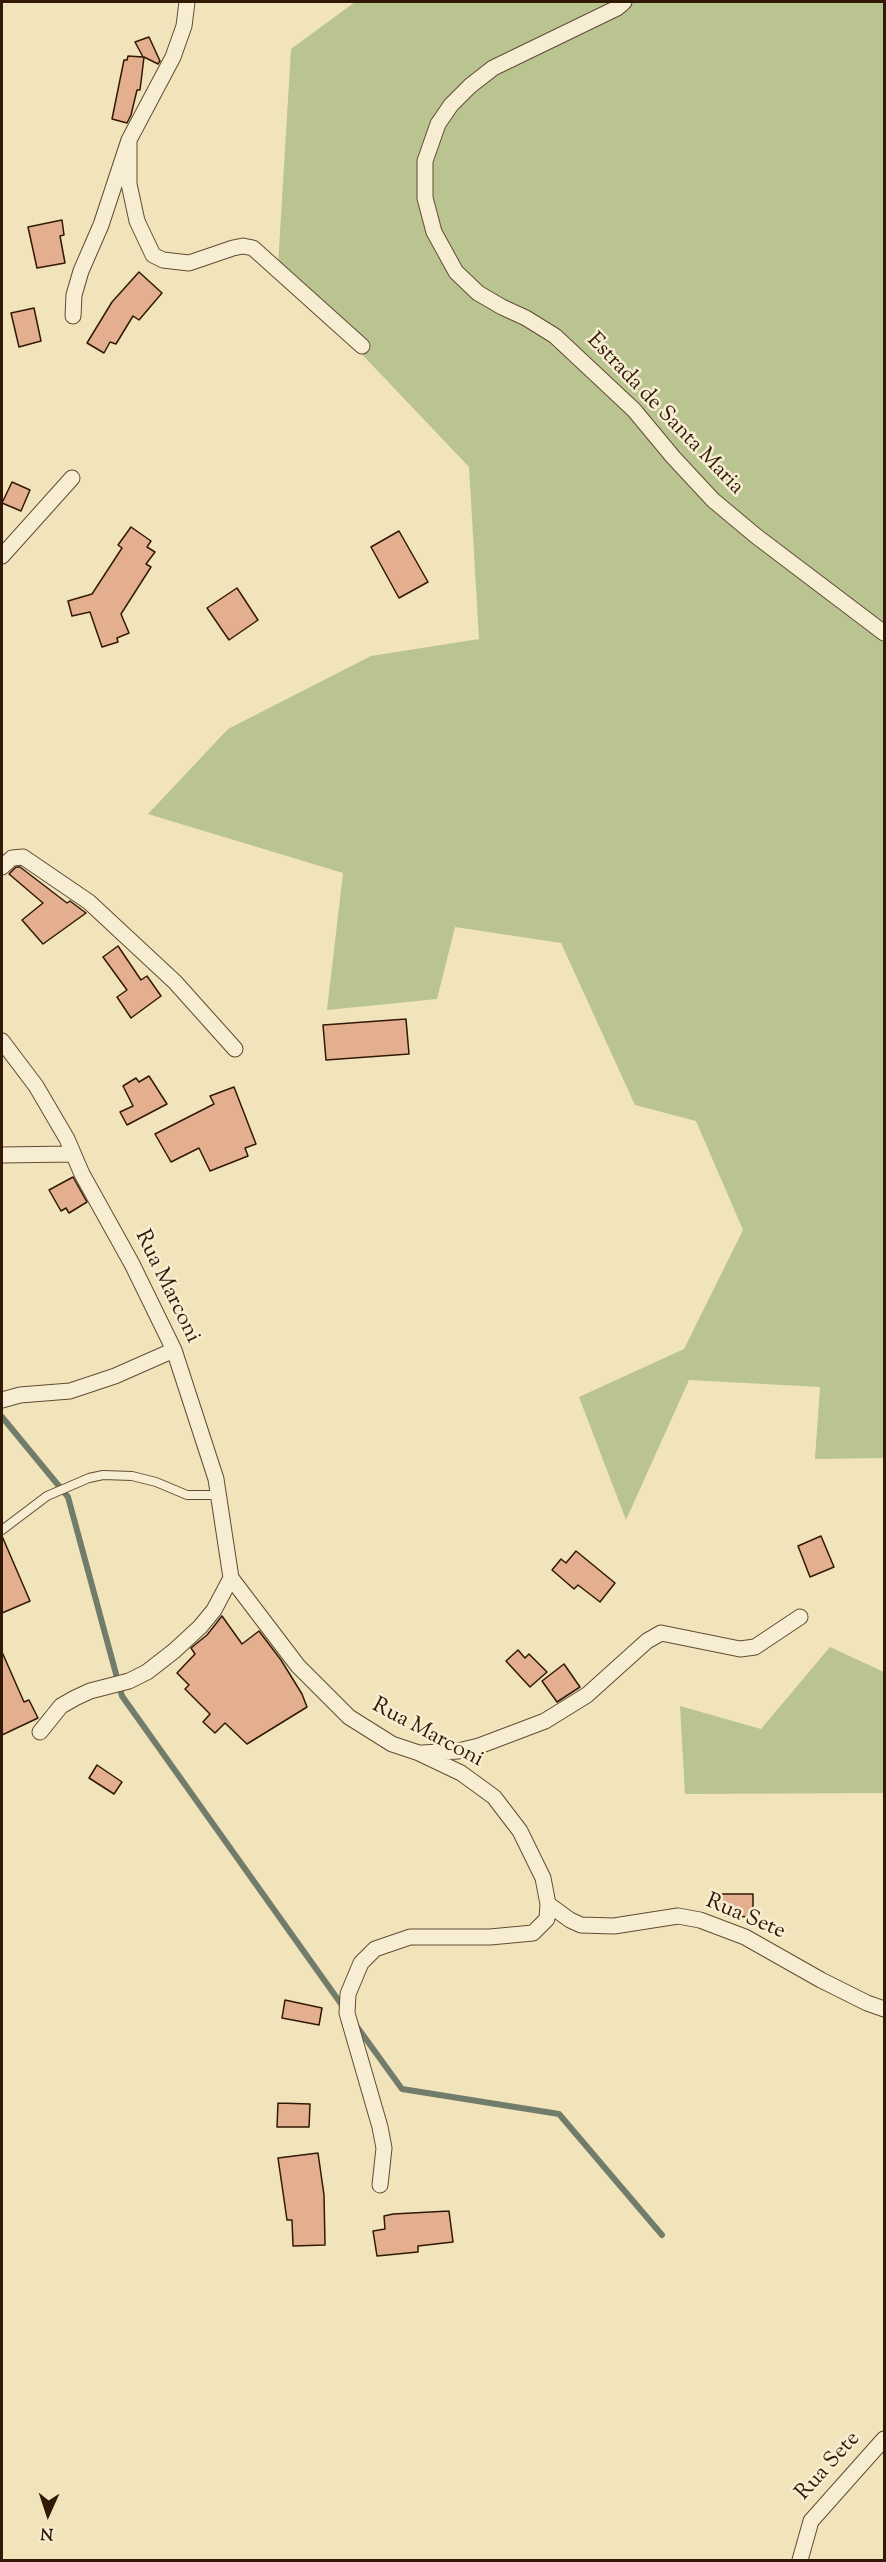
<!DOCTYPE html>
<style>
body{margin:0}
#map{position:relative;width:886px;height:2562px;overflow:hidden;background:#f1e4ba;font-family:"Sorts Mill Goudy",serif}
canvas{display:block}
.frame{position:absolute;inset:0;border:3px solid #311906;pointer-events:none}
.north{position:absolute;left:18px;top:2484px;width:60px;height:60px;-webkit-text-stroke:4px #f6edd2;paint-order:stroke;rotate:183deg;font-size:16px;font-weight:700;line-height:24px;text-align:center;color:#311906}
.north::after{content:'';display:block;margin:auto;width:21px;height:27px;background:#311906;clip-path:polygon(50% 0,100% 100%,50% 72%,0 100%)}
</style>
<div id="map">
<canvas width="886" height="2562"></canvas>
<div class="frame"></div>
<div class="north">N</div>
</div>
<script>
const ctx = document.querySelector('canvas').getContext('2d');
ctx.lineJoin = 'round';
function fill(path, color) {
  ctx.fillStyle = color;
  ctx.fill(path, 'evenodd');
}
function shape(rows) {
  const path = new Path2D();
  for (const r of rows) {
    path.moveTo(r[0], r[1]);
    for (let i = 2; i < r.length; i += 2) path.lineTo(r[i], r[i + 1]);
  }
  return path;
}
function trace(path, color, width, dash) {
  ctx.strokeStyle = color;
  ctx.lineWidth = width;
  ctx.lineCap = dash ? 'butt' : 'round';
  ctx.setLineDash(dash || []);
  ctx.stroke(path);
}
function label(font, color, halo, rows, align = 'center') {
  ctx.font = font + ' "Sorts Mill Goudy",serif';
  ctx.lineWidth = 5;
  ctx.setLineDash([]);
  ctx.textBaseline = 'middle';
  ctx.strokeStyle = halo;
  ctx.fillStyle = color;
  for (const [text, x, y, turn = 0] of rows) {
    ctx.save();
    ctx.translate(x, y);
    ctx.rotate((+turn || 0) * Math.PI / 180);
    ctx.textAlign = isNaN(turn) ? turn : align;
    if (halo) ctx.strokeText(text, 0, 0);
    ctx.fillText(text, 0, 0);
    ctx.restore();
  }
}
fill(shape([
 [355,2,884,2,884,1458,815,1459,820,1387,689,1380,626,1520,579,1397,684,1349,743,1230,696,1121,635,1105,561,943,455,927,437,999,327,1010,343,873,148,814,228,729,371,656,479,639,469,467,278,266,291,49],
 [830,1647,884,1672,884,1793,685,1794,680,1706,761,1729]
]), '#bac490');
trace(shape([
 [2,1417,68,1497,122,1696,344,2008],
 [355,2024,402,2089,559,2114,662,2235]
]), '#717d6a', 6);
const building = shape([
 [149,37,160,61,158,64,144,57,140,90,137,90,131,115,127,123,112,119,124,60,127,60,128,56,143,57,135,42,149,37],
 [62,220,64,235,60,236,65,263,37,268,28,227,62,220],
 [139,272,162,293,139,320,133,316,116,344,110,342,104,353,87,343,112,302,139,272],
 [34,308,41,341,19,347,11,313,34,308],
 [12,482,30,490,21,511,2,503,12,482],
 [131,527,151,541,147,547,155,552,146,564,151,567,121,614,129,633,117,638,118,642,102,647,90,612,72,616,68,601,92,594,122,548,118,545,131,527],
 [399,531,428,582,399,598,371,547,399,531],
 [237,588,258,620,229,640,207,608,237,588],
 [16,867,20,867,67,903,70,901,86,913,43,944,22,920,43,903,9,874,16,867],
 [118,946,141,980,147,976,161,996,131,1018,117,997,127,990,103,957,118,946],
 [406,1019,409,1054,326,1060,323,1025,406,1019],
 [149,1076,167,1104,127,1125,120,1112,133,1106,123,1086,136,1078,139,1082,149,1076],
 [234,1087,256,1144,245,1148,248,1156,210,1171,199,1148,171,1162,155,1134,214,1104,210,1096,234,1087],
 [73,1177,87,1202,69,1213,66,1208,61,1211,49,1190,73,1177],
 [2,1536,30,1601,2,1613,2,1536],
 [821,1536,834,1567,810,1577,798,1546,821,1536],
 [576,1551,615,1583,600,1602,578,1585,574,1589,552,1570,561,1559,566,1563,576,1551],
 [222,1616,242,1644,259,1631,281,1660,302,1694,307,1707,247,1744,225,1723,215,1733,203,1722,210,1714,185,1689,189,1685,177,1673,195,1654,191,1648,207,1635,222,1616],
 [518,1650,525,1658,529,1654,547,1672,530,1687,506,1661,518,1650],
 [2,1652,24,1702,29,1700,38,1718,2,1735,2,1652],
 [564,1664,580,1687,557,1702,542,1681,564,1664],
 [97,1765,122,1782,114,1794,89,1778,97,1765],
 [716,1894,753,1894,753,1917,726,1916,716,1909,716,1894],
 [285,2000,322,2008,319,2025,282,2018,285,2000],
 [278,2103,310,2104,309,2127,277,2127,278,2103],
 [318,2153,324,2195,325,2245,293,2246,292,2220,287,2220,278,2158,318,2153],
 [449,2211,453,2242,418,2246,418,2252,377,2256,373,2231,385,2229,384,2216,393,2214,449,2211]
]);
fill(building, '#e3af8f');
trace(building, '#311906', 1.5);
const lane = shape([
 [2,1530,47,1496,89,1478,103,1475,132,1476,156,1482,187,1495,218,1495]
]);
const street = shape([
 [624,2,617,8,493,68,470,86,451,105,438,124,425,161,425,198,434,232,456,272,478,293,502,307,526,318,555,336,634,410,673,457,713,500,756,536,884,633],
 [129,140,129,184,137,221,153,255,163,260,189,263,233,248,243,246,253,248,362,346],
 [73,316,74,295,81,271,101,225,129,140,173,57,184,26,187,2],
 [2,556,72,478],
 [2,867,12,858,23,857,89,902,175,982,235,1049],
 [2,1041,36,1086,67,1139,82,1174,132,1264,174,1350,216,1479,231,1578,298,1666,349,1717,392,1744,419,1753,461,1773,494,1797,520,1831,543,1878,548,1904,547,1919,533,1933,490,1937,410,1937,375,1949,361,1963,348,1994,347,2013,380,2127,384,2148,380,2185],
 [2,1155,72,1154],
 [2,1400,20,1395,70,1391,115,1376,174,1350],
 [40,1732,61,1706,75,1698,90,1691,129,1681,147,1672,174,1651,200,1627,214,1610,231,1578],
 [422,1753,458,1751,479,1746,545,1721,587,1695,647,1641,661,1633,740,1649,755,1647,800,1617],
 [548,1904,570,1920,581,1925,614,1926,678,1916,700,1920,745,1937,821,1980,867,2003,884,2009],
 [800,2560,811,2521,884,2439]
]);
trace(lane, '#614c33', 10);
trace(street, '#614c33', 17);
trace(lane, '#f6edd2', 8);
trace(street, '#f6edd2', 15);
label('22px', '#311906', '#f6edd2', [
 ["Estrada de Santa Maria",664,415,46],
 ["Rua Marconi",166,1287,64],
 ["Rua Marconi",427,1734,28],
 ["Rua Sete",745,1918,23],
 ["Rua Sete",829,2467,-48]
]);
</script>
